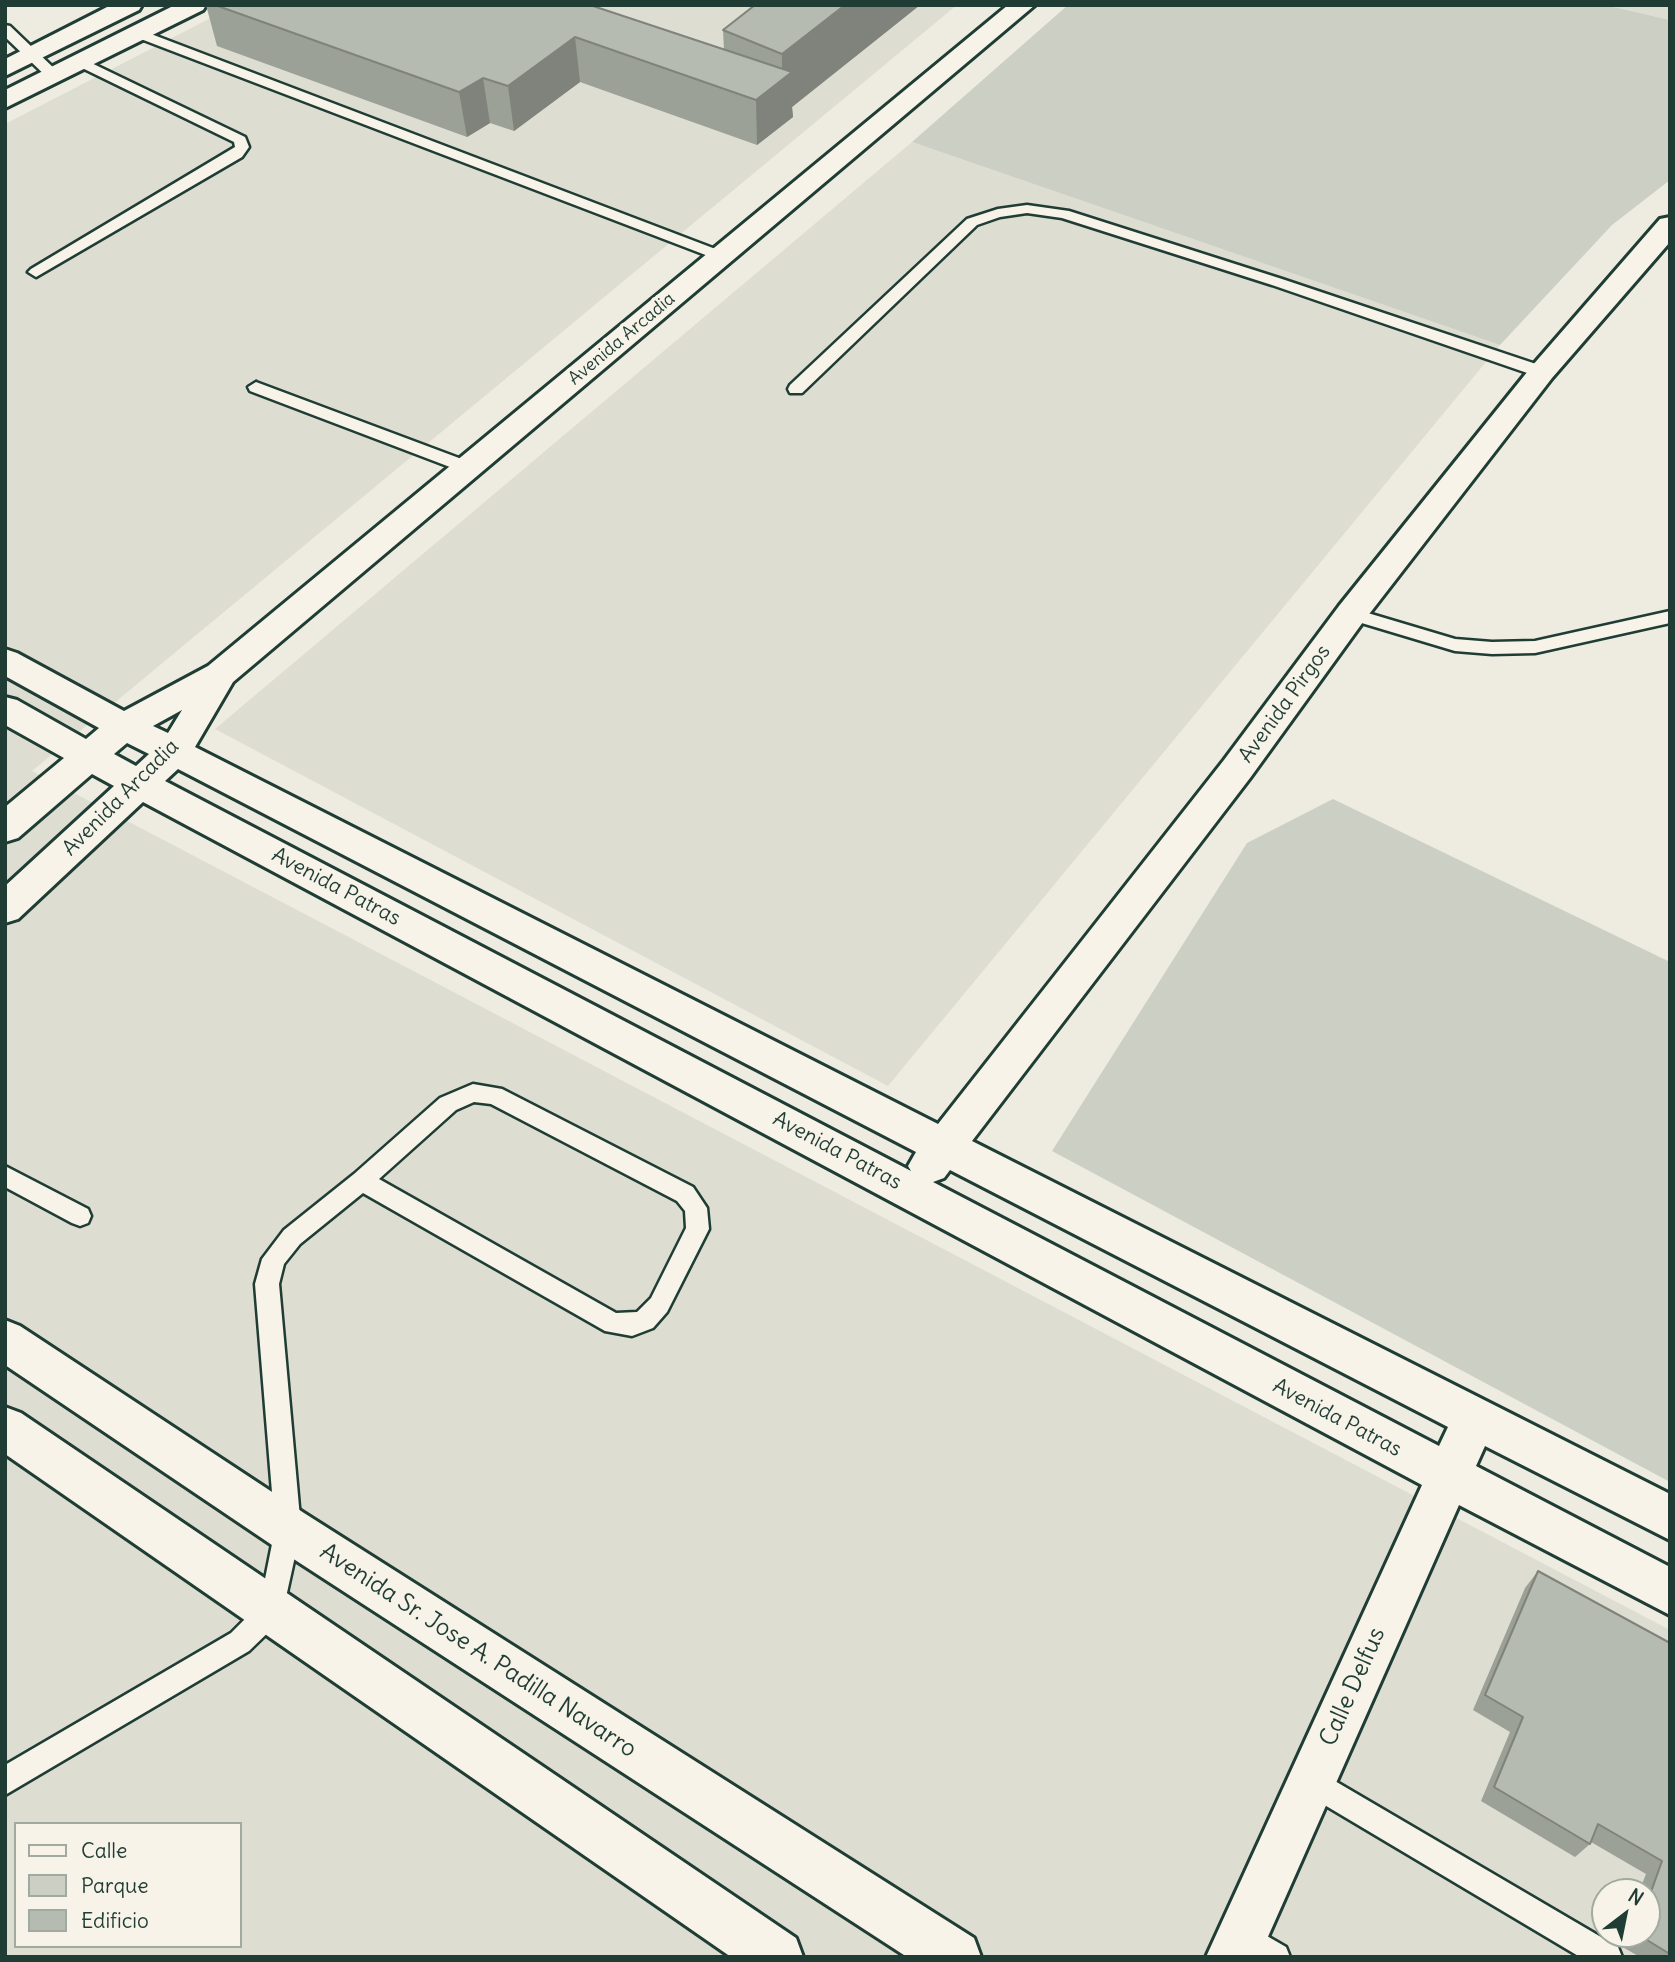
<!DOCTYPE html>
<style>
body{margin:0}
#map{position:relative;width:1675px;height:1962px;overflow:hidden;background:#eeece1;font-family:Delius,sans-serif}
canvas{display:block}
.frame{position:absolute;inset:0;border:7px solid #1f3d34;pointer-events:none}
.legend{position:absolute;left:14px;top:1822px;width:228px;height:126px;box-sizing:border-box;background:#f7f3e8;border:2px solid #a1aaa0;margin:0;padding:9px 12px;list-style:none;font-size:21px;color:#1f3d34}
.legend li{display:flex;align-items:center;gap:14px;height:35px}
.legend b{width:35px;border:2px solid #a1aaa0}
.north{position:absolute;left:1591px;top:1878px;width:70px;height:70px;box-sizing:border-box;background:#f7f3e8;border:2px solid #a1aaa0;border-radius:50%;rotate:32deg;font-size:19px;font-weight:700;line-height:28px;text-align:center;color:#1f3d34}
.north::after{content:'';display:block;margin:auto;width:24px;height:32px;background:#1f3d34;clip-path:polygon(50% 0,100% 100%,50% 72%,0 100%)}
</style>
<div id="map">
<canvas width="1675" height="1962"></canvas>
<div class="frame"></div>
<ul class="legend">
<li><b style="height:9px;background:#f7f3e8"></b>Calle</li>
<li><b style="height:19px;background:#cccfc4"></b>Parque</li>
<li><b style="height:19px;background:#b5bbb0"></b>Edificio</li>
</ul>
<div class="north">N</div>
</div>
<script>
const ctx = document.querySelector('canvas').getContext('2d');
ctx.lineJoin = 'round';
function fill(path, color) {
  ctx.fillStyle = color;
  ctx.fill(path, 'evenodd');
}
function shape(rows) {
  const path = new Path2D();
  for (const r of rows) {
    path.moveTo(r[0], r[1]);
    for (let i = 2; i < r.length; i += 2) path.lineTo(r[i], r[i + 1]);
  }
  return path;
}
function trace(path, color, width, dash) {
  ctx.strokeStyle = color;
  ctx.lineWidth = width;
  ctx.lineCap = dash ? 'butt' : 'round';
  ctx.setLineDash(dash || []);
  ctx.stroke(path);
}
function label(font, color, halo, rows, align = 'center') {
  ctx.font = font + ' Delius,sans-serif';
  ctx.lineWidth = 7;
  ctx.setLineDash([]);
  ctx.textBaseline = 'middle';
  ctx.strokeStyle = halo;
  ctx.fillStyle = color;
  for (const [text, x, y, turn = 0] of rows) {
    ctx.save();
    ctx.translate(x, y);
    ctx.rotate((+turn || 0) * Math.PI / 180);
    ctx.textAlign = isNaN(turn) ? turn : align;
    if (halo) ctx.strokeText(text, 0, 0);
    ctx.fillText(text, 0, 0);
    ctx.restore();
  }
}
fill(shape([
 [236,5,957,5,32,771,1670,1630,1670,1957,5,1957,5,124],
 [16,1824,240,1824,240,1946,16,1946],
 [1605,1892,1647,1892,1647,1934,1605,1934],
 [1605,5,1670,5,1670,20],
 [912,142,1500,345,888,1086,215,729]
]), '#ddddd2');
fill(shape([
 [1068,5,1605,5,1670,20,1670,180,1612,225,1500,345,912,142],
 [1333,799,1670,962,1670,1482,1052,1151,1247,843]
]), '#cccfc4');
const service = shape([
 [5,25,10,26,59,73,59,79,49,79,5,37,5,25],
 [138,29,726,253,729,256,726,259,716,259,133,36,131,33,138,29],
 [81,58,245,137,249,147,242,157,36,277,28,272,31,269,235,147,234,142,76,65,76,59,81,58],
 [1027,205,1069,211,1282,279,1548,368,1550,372,1548,376,1536,376,1272,285,1062,218,1027,213,1000,217,977,225,802,393,790,393,788,389,790,385,967,219,998,209,1027,205],
 [256,382,475,464,477,468,475,472,463,472,250,391,248,387,256,382],
 [1351,608,1455,639,1492,642,1535,641,1670,611,1670,623,1535,653,1492,654,1455,651,1345,618,1342,614,1345,610,1351,608],
 [473,1084,502,1089,693,1187,707,1208,709,1229,667,1312,653,1328,632,1336,605,1331,363,1193,300,1244,284,1264,279,1284,301,1529,281,1620,249,1651,5,1795,5,1765,231,1633,260,1604,275,1529,255,1284,262,1259,284,1230,354,1174,440,1098,473,1084],
 [474,1102,491,1104,677,1201,685,1211,686,1228,651,1298,637,1312,616,1313,379,1179,456,1110,474,1102],
 [5,1166,88,1209,91,1216,88,1223,80,1226,72,1223,5,1187,5,1166],
 [1311,1767,1618,1947,1622,1957,1580,1957,1301,1791,1297,1781,1301,1771,1311,1767],
 [1241,1921,1286,1947,1290,1957,1249,1957,1231,1945,1227,1935,1231,1925,1241,1921]
]);
const minor = shape([
 [1008,5,1035,5,233,682,195,747,938,1124,1224,760,1339,606,1532,366,1660,219,1670,217,1670,242,1552,378,1363,622,1250,778,972,1141,1670,1494,1670,1540,1485,1446,1476,1466,1670,1567,1670,1615,1459,1505,1259,1957,1206,1957,1422,1485,143,802,18,919,5,923,5,886,114,786,92,774,18,838,5,842,5,807,64,758,5,725,5,697,17,700,86,739,99,728,5,676,5,649,17,653,124,711,208,666,1008,5],
 [182,710,168,733,153,726,182,710],
 [127,743,149,754,136,766,114,754,127,743],
 [178,769,916,1152,908,1166,911,1171,165,781,178,769],
 [950,1170,1448,1427,1439,1446,933,1182,944,1178,950,1170],
 [5,1320,20,1326,304,1513,974,1938,981,1957,907,1957,272,1545,5,1365,5,1320],
 [5,1407,21,1413,796,1938,803,1957,731,1957,5,1454,5,1407]
]);
const primary = shape([
 [111,5,142,5,139,10,5,76,5,59,111,5],
 [175,5,206,5,203,10,5,108,5,90,175,5]
]);
trace(service, '#1f3d34', 5);
trace(minor, '#1f3d34', 6);
trace(primary, '#1f3d34', 6);
fill(service, '#f7f3e8');
fill(minor, '#f7f3e8');
fill(primary, '#f7f3e8');
fill(shape([
 [206,5,590,5,724,50,723,30,755,5,920,5,792,107,793,117,757,145,580,82,514,131,490,123,467,137,217,46],
 [1538,1571,1670,1643,1670,1957,1640,1957,1619,1945,1623,1934,1647,1934,1647,1892,1639,1892,1646,1874,1591,1842,1590,1844,1575,1857,1481,1801,1510,1732,1473,1710,1525,1588]
]), '#9ca197');
fill(shape([
 [845,5,920,5,792,107,793,117,757,145,756,100,782,79,782,54],
 [575,37,580,82,514,131,508,86],
 [483,78,490,123,467,137,459,92]
]), '#7f837b');
const building = shape([
 [215,5,590,5,792,72,756,100,575,37,508,86,483,78,459,92,215,5],
 [755,5,845,5,782,54,723,30,755,5],
 [1538,1571,1670,1643,1670,1954,1637,1934,1647,1934,1647,1903,1662,1861,1598,1824,1590,1844,1494,1787,1523,1717,1485,1695,1538,1571]
]);
fill(building, '#b5bbb0');
trace(building, '#7f837b', 2);
label('18px', '#1f3d34', '#f7f3e8', [
 ["Avenida Arcadia",622,339,-40]
]);
label('21px', '#1f3d34', '#f7f3e8', [
 ["Avenida Pirgos",1285,704,-54],
 ["Avenida Arcadia",121,798,-45],
 ["Avenida Patras",336,887,28],
 ["Avenida Patras",837,1151,28],
 ["Avenida Patras",1337,1418,28]
]);
label('24px', '#1f3d34', '#f7f3e8', [
 ["Avenida Sr. Jose A. Padilla Navarro",478,1651,33],
 ["Calle Delfus",1353,1687,-66]
]);
</script>
